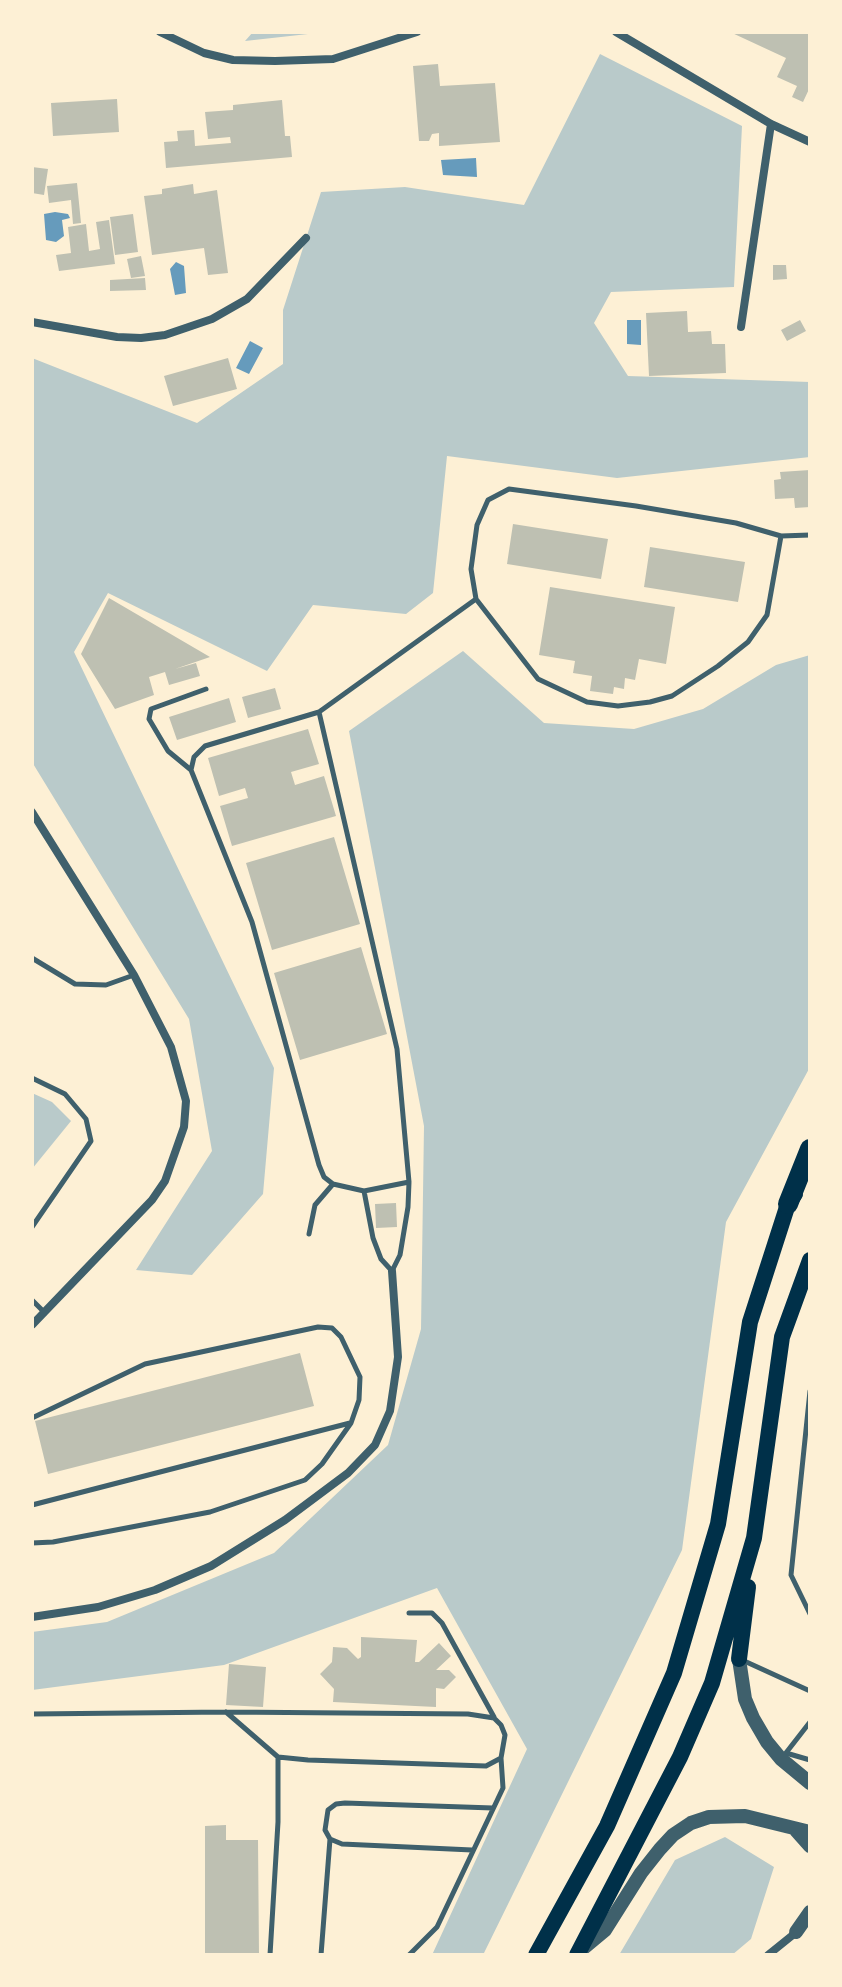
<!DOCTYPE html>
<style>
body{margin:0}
#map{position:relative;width:842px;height:1987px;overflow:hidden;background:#fdf0d5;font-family:"Noto Sans",sans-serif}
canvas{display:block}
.frame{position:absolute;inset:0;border:34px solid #fdf0d5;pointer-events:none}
</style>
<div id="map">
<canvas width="842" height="1987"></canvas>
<div class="frame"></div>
</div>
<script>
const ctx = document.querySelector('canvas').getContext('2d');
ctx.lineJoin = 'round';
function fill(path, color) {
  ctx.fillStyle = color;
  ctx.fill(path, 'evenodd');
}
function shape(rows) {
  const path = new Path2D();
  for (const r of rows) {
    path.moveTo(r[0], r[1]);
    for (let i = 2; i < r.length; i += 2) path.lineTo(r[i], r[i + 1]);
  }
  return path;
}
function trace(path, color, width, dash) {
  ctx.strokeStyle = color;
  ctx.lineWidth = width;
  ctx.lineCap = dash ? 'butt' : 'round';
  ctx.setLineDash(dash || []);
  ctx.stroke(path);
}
fill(shape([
 [253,32,326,32,245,41],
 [600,54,742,126,734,287,611,292,594,323,628,376,810,382,810,457,617,478,447,456,433,593,406,614,313,605,267,671,108,593,74,652,274,1068,263,1194,192,1275,136,1270,212,1151,189,1019,32,762,32,358,197,423,283,364,283,310,321,192,405,187,524,205],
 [463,651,544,723,634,729,703,709,776,665,810,655,810,1067,726,1222,682,1550,483,1955,432,1955,527,1749,437,1588,224,1665,32,1690,32,1632,107,1622,274,1553,388,1445,421,1329,424,1126,349,731],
 [32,1093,52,1102,71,1121,32,1169],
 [725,1837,774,1867,751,1939,732,1955,619,1955,675,1860]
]), '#b9caca');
fill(shape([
 [476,158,477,177,443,175,441,160],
 [55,212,68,214,70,218,62,220,64,236,56,242,46,240,44,214],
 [176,262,184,266,186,293,175,295,170,269],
 [627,320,641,320,641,345,627,344],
 [250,341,263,348,249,374,236,368]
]), '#669bbc');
fill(shape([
 [730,32,810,32,810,87,803,102,792,97,797,86,777,77,786,58],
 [438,64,440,86,495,83,500,142,439,146,439,133,432,134,429,141,419,141,413,66],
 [117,99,119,132,53,136,51,103],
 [282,100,285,136,290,136,292,157,166,168,164,142,178,141,177,131,194,130,195,146,231,143,230,137,208,139,205,112,233,110,233,105],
 [32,167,48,169,44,195,32,193],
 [77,183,81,223,73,224,71,200,49,203,47,186],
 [193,184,194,194,217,190,228,273,208,275,204,248,152,255,144,196,162,194,162,189],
 [133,214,138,252,115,255,110,217],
 [109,220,115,264,59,271,56,255,71,253,68,227,86,224,89,251,100,249,96,222],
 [141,256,145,276,131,278,127,259],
 [773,265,786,265,787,279,773,280],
 [145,278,146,290,110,291,110,280],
 [687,311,688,332,711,331,712,344,725,344,726,373,649,376,646,313],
 [800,320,806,331,787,341,781,330],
 [228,358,237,389,173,406,164,376],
 [810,470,810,507,795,508,794,498,775,499,774,480,781,479,780,472],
 [513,524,608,539,601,579,507,564],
 [650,547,745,562,738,602,644,587],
 [550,587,675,607,666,664,639,659,635,680,625,678,624,689,614,687,613,694,590,691,592,676,573,673,575,661,539,655],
 [109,598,210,657,175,669,196,663,200,676,169,685,165,672,149,677,154,695,115,709,81,654],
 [275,688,281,709,248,718,242,697],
 [229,698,236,722,177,740,169,717],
 [308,729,319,764,291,772,295,785,324,776,336,816,232,846,220,806,248,798,245,788,219,796,208,758],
 [334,837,360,924,272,950,246,863],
 [361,947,387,1034,300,1060,274,973],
 [396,1203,397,1227,376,1228,375,1204],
 [300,1353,314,1406,48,1474,35,1421],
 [361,1637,417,1640,415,1662,419,1662,439,1643,451,1656,436,1670,449,1670,456,1677,444,1689,436,1688,436,1707,333,1702,334,1689,320,1674,332,1662,333,1647,347,1648,358,1659,361,1657],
 [229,1664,266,1667,263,1707,226,1705],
 [226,1825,226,1840,258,1840,259,1955,205,1955,205,1826]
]), '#bec0b2');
trace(shape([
 [509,489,636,506,736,523,781,536,767,615,748,642,718,666,672,696,650,702,618,706,587,702,538,679,476,599,471,569,477,525,488,500,509,489],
 [781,536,810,535],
 [319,712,397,1049,409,1182,408,1207,400,1255,392,1271,381,1259,373,1238,364,1191,333,1184,324,1177,319,1165,252,922,191,770,194,757,205,746,319,712],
 [319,712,476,599],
 [191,770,168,751,149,719,151,709,206,689],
 [32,958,75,984,106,985,134,975],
 [32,1078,65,1094,86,1119,91,1141,32,1227],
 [364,1191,409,1182],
 [309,1234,315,1205,333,1184],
 [32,1300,45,1313],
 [810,1391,791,1575,810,1614],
 [32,1418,145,1364,318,1327,332,1328,341,1337,360,1377,359,1400,351,1423,322,1464,305,1480,210,1512,53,1542,32,1543],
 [32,1505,350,1423],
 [409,1613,432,1613,442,1623,494,1717],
 [742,1660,810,1691],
 [32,1714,226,1712,468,1714,494,1718,501,1725,505,1735,501,1758,486,1766,308,1760,278,1757,226,1712],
 [786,1753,810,1760],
 [782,1758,810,1722],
 [472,1850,342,1844,330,1839,325,1830,328,1810,336,1804,345,1803,493,1808],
 [270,1955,278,1822,278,1757],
 [321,1955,330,1839],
 [409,1955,437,1927,503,1788,501,1758]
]), '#3f606c', 5);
trace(shape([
 [160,32,204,53,233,60,275,61,333,59,417,32],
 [616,32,771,124,810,142],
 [32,322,117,337,141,338,165,335,212,319,247,299,306,238],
 [741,327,771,124],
 [32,812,134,975,171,1047,186,1101,184,1127,165,1181,152,1200,32,1325],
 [32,1617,98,1607,155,1590,211,1566,285,1520,348,1473,375,1445,390,1411,398,1357,392,1271],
 [768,1955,799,1930]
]), '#3f606c', 8);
trace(shape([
 [739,1659,745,1699,753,1718,767,1742,781,1759,810,1783],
 [794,1828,810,1846],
 [796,1932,810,1912],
 [581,1950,605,1930,641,1873,660,1849,673,1835,691,1823,709,1817,745,1816,810,1832]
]), '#3f606c', 14);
trace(shape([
 [739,1659,748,1587],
 [536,1955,607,1826,674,1673,718,1524,750,1322,788,1204,795,1194],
 [577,1955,680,1757,712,1683,754,1538,782,1337,810,1260]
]), '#003049', 16);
trace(shape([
 [788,1204,810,1149]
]), '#003049', 20);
</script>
